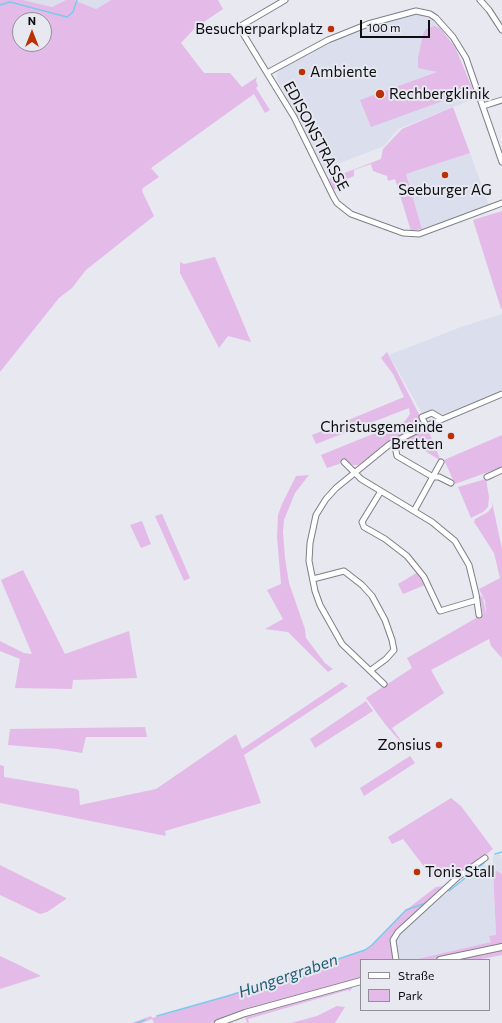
<!DOCTYPE html>
<meta charset="utf-8">
<style>
body{margin:0}
#map{position:relative;width:502px;height:1023px;overflow:hidden;background:#e7e8f0;font-family:Commissioner,sans-serif}
canvas{display:block}
.legend{position:absolute;left:360px;top:959px;width:130px;height:52px;box-sizing:border-box;background:#e7e8f0;border:1px solid #909096;margin:0;padding:5px 7px;list-style:none;font-size:12px;color:#0d0d10}
.legend li{display:flex;align-items:center;gap:8px;height:20px}
.legend b{width:20px;border:1px solid #909096}
.north{position:absolute;left:12px;top:12px;width:40px;height:40px;box-sizing:border-box;background:#e7e8f0;border:1px solid #909096;border-radius:50%;rotate:0deg;font-size:11px;font-weight:700;line-height:16px;text-align:center;color:#0d0d10}
.north::after{content:'';display:block;margin:auto;width:14px;height:18px;background:#ba3108;clip-path:polygon(50% 0,100% 100%,50% 72%,0 100%)}
.scale{position:absolute;left:360px;top:20px;width:70px;height:18px;box-sizing:border-box;border:2px solid #0d0d10;border-top:0;padding-left:5px;font-size:12px;line-height:14px;white-space:nowrap;color:#0d0d10;-webkit-text-stroke:3px #e7e8f0;paint-order:stroke}
</style>
<div id="map">
<canvas width="502" height="1023"></canvas>
<ul class="legend">
<li><b style="height:5px;background:#fff"></b>Straße</li>
<li><b style="height:11px;background:#e4bbe8"></b>Park</li>
</ul>
<div class="north">N</div>
<div class="scale">100 m</div>
</div>
<script>
const ctx = document.querySelector('canvas').getContext('2d');
ctx.lineJoin = 'round';
function fill(path, color) {
  ctx.fillStyle = color;
  ctx.fill(path, 'evenodd');
}
function shape(rows) {
  const path = new Path2D();
  for (const r of rows) {
    path.moveTo(r[0], r[1]);
    for (let i = 2; i < r.length; i += 2) path.lineTo(r[i], r[i + 1]);
  }
  return path;
}
function trace(path, color, width, dash) {
  ctx.strokeStyle = color;
  ctx.lineWidth = width;
  ctx.lineCap = dash ? 'butt' : 'round';
  ctx.setLineDash(dash || []);
  ctx.stroke(path);
}
function label(font, color, halo, rows, align = 'center') {
  ctx.font = font + ' Commissioner,sans-serif';
  ctx.lineWidth = 4;
  ctx.setLineDash([]);
  ctx.textBaseline = 'middle';
  ctx.strokeStyle = halo;
  ctx.fillStyle = color;
  for (const [text, x, y, turn = 0] of rows) {
    ctx.save();
    ctx.translate(x, y);
    ctx.rotate((+turn || 0) * Math.PI / 180);
    ctx.textAlign = isNaN(turn) ? turn : align;
    if (halo) ctx.strokeText(text, 0, 0);
    ctx.fillText(text, 0, 0);
    ctx.restore();
  }
}
fill(shape([
 [23,0,66,0,52,7],
 [74,0,111,0,96,9],
 [418,14,433,20,455,47,476,98,398,129,384,146,324,169,297,115,277,80,277,74,281,69,294,61,341,38,374,26],
 [470,153,489,205,422,229,406,174],
 [502,314,502,390,444,414,436,414,434,410,423,415,389,355,461,327],
 [500,854,502,860,502,874,493,870,496,936,491,942,413,960,400,959,396,944,398,932,434,900,444,895,484,865,493,869,493,856]
]), '#dadeed');
fill(shape([
 [0,0,23,0,52,7,66,0,74,0,96,9,111,0,218,0,223,9,195,28,181,43,204,73,230,73,242,87,257,77,256,81,258,86,256,88,270,110,265,113,254,94,151,168,159,177,143,188,142,191,154,216,86,270,72,288,59,298,0,372],
 [20,20,44,20,44,44,20,44],
 [434,26,440,28,455,47,473,90,371,127,360,100,437,72,418,68,418,58,423,34,426,29],
 [453,107,470,153,406,174,422,229,411,231,395,179,388,181,387,176,373,171,371,164,354,170,354,176,345,180,334,190,329,179,381,159,383,149,402,129],
 [502,211,502,308,501,309,473,220],
 [215,257,239,313,251,342,228,336,219,348,180,273,180,262,184,264],
 [387,352,424,424,392,441,358,465,353,465,342,459,339,464,327,468,321,455,405,421,410,414,409,408,316,444,312,435,404,397,393,374,381,358],
 [427,430,429,432,441,461,406,439],
 [502,435,502,467,455,484,444,460],
 [309,475,295,493,284,520,283,532,285,558,289,583,305,629,306,638,325,663,333,669,328,672,288,632,265,629,283,619,267,590,281,584,277,537,278,515,282,504,296,476],
 [486,479,489,497,488,507,483,512,471,518,458,487],
 [492,502,502,549,502,658,491,646,489,639,431,670,444,693,392,728,410,753,385,724,366,698,412,668,407,658,483,614,479,594,483,598,486,615,485,601,479,589,500,578,494,553,474,522,475,519,488,512,492,507],
 [162,514,190,578,184,581,155,516],
 [142,521,151,544,141,548,130,525],
 [23,570,65,654,129,631,137,678,73,680,72,689,15,688,20,659,0,651,0,641,24,653,32,654,1,580],
 [418,572,425,585,403,594,398,584],
 [342,682,348,686,244,755,261,803,165,831,166,836,0,803,0,765,4,766,4,777,77,789,79,791,80,805,156,789,236,734,242,749],
 [366,701,373,711,315,748,310,739],
 [145,727,147,737,86,737,82,753,57,749,8,745,10,729],
 [410,756,415,763,364,796,360,788],
 [451,798,461,806,493,849,465,871,448,872,432,877,403,839,392,844,388,837],
 [0,865,66,898,66,899,47,912,40,914,0,895],
 [493,869,502,874,502,944,429,960,413,960,491,942,489,936,496,935],
 [445,886,391,939,393,960,361,960,361,978,285,999,211,1023,154,1023,152,1019,142,1023,132,1023,151,1016,152,1018,231,995,364,950,372,945,406,910,436,887],
 [502,948,502,955,477,960,447,960],
 [0,956,17,964,41,976,0,989],
 [351,986,353,987,350,991,348,990,248,1019,249,1023,247,1023,245,1016],
 [337,1006,345,1007,335,1023,291,1023,317,1016]
]), '#e4bbe8');
trace(shape([
 [0,5,10,2,67,17,73,12,77,0],
 [495,854,502,852],
 [449,891,484,863],
 [157,1016,231,995,365,950,372,945,406,910,426,903],
 [136,1023,145,1020]
]), '#7acaec', 1.5);
const minor = shape([
 [285,0,239,27,267,73,328,40,368,24,416,11,430,14,436,18,453,37,466,58,502,162],
 [480,0,489,10,502,30],
 [267,73,294,117,334,198,337,203,351,214,403,233,419,234,502,203],
 [483,106,502,100],
 [426,426,422,417,432,413,442,419],
 [394,442,397,456,433,477,439,477,451,483],
 [344,462,361,479,432,522,455,541,469,565,476,594,479,615],
 [487,477,502,470],
 [381,491,362,522,364,527,385,539,407,556,424,577,440,611,477,600],
 [414,511,441,462],
 [313,579,344,571,362,585,372,596,385,620,392,640,394,650,386,659,371,670],
 [384,684,342,644,320,605,315,591,309,561,310,543,316,515,326,499,336,488,390,444,426,426,502,394],
 [396,960,393,940,398,932,458,877,485,858]
]);
const tertiary = shape([
 [440,960,502,947],
 [218,1023,245,1013,361,981]
]);
trace(minor, '#7e7f87', 7);
trace(tertiary, '#7e7f87', 8);
trace(minor, '#fff', 5);
trace(tertiary, '#fff', 6);
for (const [x, y, r, color] of [
 [331,29,4,"#ba3108"],
 [302,72,4,"#ba3108"],
 [380,94,5,"#ba3108"],
 [445,175,4,"#ba3108"],
 [451,436,4,"#ba3108"],
 [439,745,4,"#ba3108"],
 [417,872,4,"#ba3108"]
]) {
  const dot = new Path2D();
  dot.arc(x, y, r, 0, 2 * Math.PI);
  ctx.fillStyle = color;
  ctx.fill(dot);
  trace(dot, '#e7e8f0', 1.5);
}
label('15px', '#0d0d10', '#e7e8f0', [
 ["Besucherparkplatz",323,29],
 ["Ambiente",310,72,"left"],
 ["Rechbergklinik",389,94,"left"],
 ["Seeburger AG",445,190,"center"],
 ["Christusgemeinde",443,427],
 ["Bretten",443,444],
 ["Zonsius",431,745],
 ["Tonis Stall",425,872,"left"]
], 'right');
label('15px', '#0d0d10', '#e7e8f0', [
 ["EDISONSTRASSE",316,136,62]
]);
label('italic 16px', '#1e5c74', '#e7e8f0', [
 ["Hungergraben",288,976,-19]
]);
</script>
